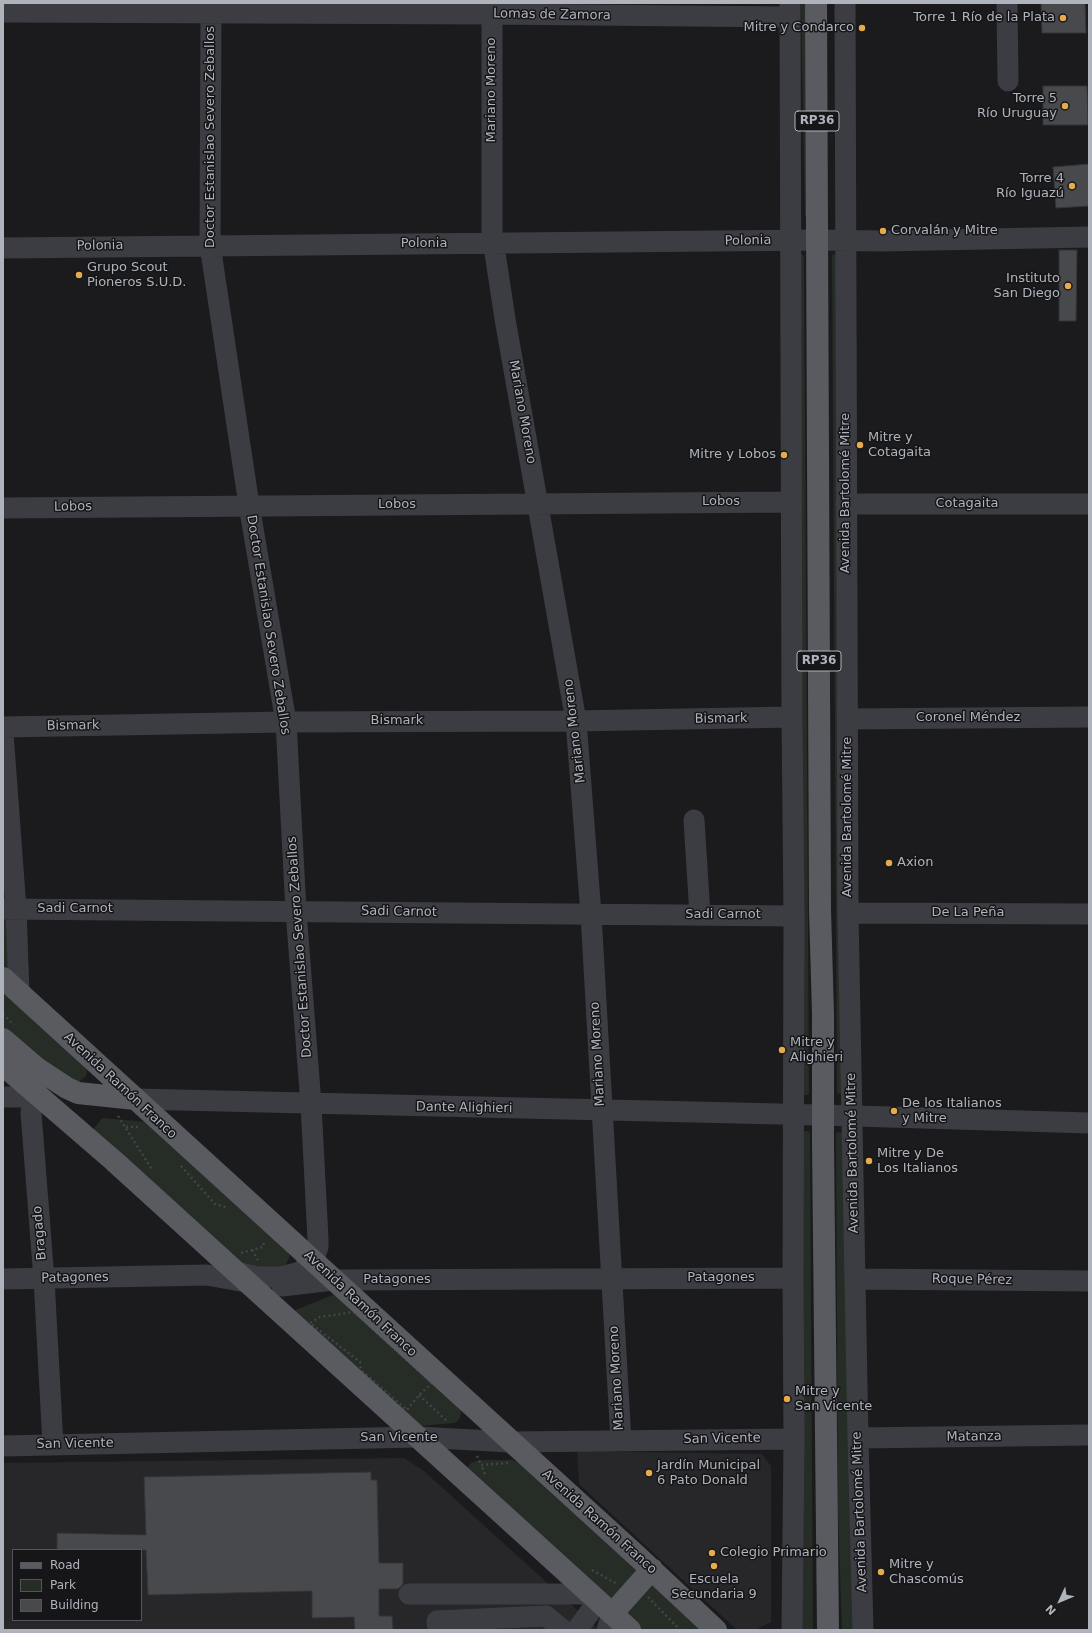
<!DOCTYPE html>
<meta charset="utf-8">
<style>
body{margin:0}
#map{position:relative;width:1092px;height:1633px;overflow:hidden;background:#1b1b1d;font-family:"DejaVu Sans",sans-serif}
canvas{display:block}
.frame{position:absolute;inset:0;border:4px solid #afb3bc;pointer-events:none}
.legend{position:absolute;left:12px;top:1549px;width:130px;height:72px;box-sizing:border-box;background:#161618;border:1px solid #53555a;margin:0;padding:5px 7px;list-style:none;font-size:12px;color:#afb3bc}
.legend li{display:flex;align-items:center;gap:8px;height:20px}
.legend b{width:20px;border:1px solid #53555a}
.north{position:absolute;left:1040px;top:1581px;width:40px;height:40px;-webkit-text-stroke:3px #161618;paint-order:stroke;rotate:226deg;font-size:11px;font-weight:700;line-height:16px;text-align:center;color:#afb3bc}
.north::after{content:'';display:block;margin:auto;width:14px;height:18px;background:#afb3bc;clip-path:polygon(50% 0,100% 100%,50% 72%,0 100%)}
</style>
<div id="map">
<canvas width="1092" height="1633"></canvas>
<div class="frame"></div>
<ul class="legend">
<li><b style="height:5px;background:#595b61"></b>Road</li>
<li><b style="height:11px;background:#252d26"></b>Park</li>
<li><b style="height:11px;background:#48494d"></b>Building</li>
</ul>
<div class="north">N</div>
</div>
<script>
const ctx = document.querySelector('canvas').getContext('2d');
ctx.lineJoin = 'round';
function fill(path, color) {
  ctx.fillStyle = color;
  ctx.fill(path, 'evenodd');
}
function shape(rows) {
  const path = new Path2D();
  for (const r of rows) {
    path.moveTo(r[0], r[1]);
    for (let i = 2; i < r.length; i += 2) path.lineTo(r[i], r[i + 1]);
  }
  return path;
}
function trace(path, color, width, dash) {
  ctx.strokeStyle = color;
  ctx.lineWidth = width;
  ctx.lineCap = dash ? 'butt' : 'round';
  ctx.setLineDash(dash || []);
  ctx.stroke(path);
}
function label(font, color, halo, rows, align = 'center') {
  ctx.font = font + ' "DejaVu Sans",sans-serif';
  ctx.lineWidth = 3;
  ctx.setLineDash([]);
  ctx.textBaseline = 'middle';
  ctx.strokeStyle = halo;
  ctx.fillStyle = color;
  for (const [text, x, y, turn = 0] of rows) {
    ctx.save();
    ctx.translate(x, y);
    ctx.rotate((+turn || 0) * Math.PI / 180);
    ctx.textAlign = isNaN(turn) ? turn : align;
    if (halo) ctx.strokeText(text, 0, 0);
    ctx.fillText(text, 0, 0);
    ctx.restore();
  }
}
fill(shape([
 [577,1451,762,1454,771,1466,771,1622,755,1630,737,1630,579,1484],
 [404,1458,424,1471,599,1630,3,1630,3,1463],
 [13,1550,141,1550,141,1620,13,1620]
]), '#27272a');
fill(shape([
 [801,3,807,3,810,216,805,217],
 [800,254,802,254,804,257,809,1093,808,1095,804,1095],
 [834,254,836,255,842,1092,840,1094,837,1093,832,255],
 [3,915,8,915,10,971,3,968],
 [3,988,84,1063,87,1071,86,1076,80,1081,74,1082,3,1032],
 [102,1118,148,1122,288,1252,290,1256,283,1270,244,1267,93,1130],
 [805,1131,809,1131,810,1133,813,1630,800,1630,803,1134],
 [839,1132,842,1133,856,1630,842,1630,838,1511,836,1133],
 [335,1294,460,1404,461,1412,460,1418,455,1423,420,1426,288,1313],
 [479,1460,513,1460,521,1464,706,1630,636,1630,467,1468,471,1463]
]), '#252d26');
const building = shape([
 [1041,3,1085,3,1086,33,1042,33,1041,3],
 [1043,86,1087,86,1088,125,1043,125,1043,86],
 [1089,164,1089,206,1056,208,1053,167,1089,164],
 [1059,250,1077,250,1076,321,1059,321,1059,250],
 [371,1472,371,1480,377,1480,379,1563,403,1563,403,1584,398,1589,379,1589,379,1616,392,1616,393,1630,355,1630,354,1617,312,1618,312,1591,148,1595,146,1550,57,1550,57,1533,146,1535,144,1477,371,1472]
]);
fill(building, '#48494d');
trace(building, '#353539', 1);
trace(shape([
 [3,1014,14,1025],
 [118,1116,153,1171],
 [126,1127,140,1127],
 [181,1166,215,1204,228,1208],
 [252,1250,258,1260],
 [241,1253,263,1247,264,1241,263,1240],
 [354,1312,432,1383,419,1395,407,1410,361,1370,360,1362,310,1323,320,1317,354,1312],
 [419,1395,448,1422],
 [477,1456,481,1465],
 [485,1474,481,1465,508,1463],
 [592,1570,617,1584],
 [648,1597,680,1630]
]), '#424449', 2.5, [2, 3]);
trace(shape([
 [211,3,210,245,249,505,286,722,296,911,311,1104,318,1239,318,1247,313,1261,300,1272,281,1277,257,1277,236,1272],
 [492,3,492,233,505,319,576,721,591,914,621,1441],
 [790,3,792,717,794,916,793,1278,794,1439,792,1630],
 [845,3,848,913,858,1438,863,1630],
 [1007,3,1008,81],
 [3,12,492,14,790,17],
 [3,248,818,240,882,241,1089,237],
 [846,504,1089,504],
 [3,508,791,502],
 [848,719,1089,717],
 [3,727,286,722,576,721,792,717],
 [3,733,16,909,19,993],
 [694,820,700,915],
 [3,909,794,916],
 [848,913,1089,914],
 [3,1097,18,1097,33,1092,31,1113,44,1279,53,1445],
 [135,1099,823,1115,1089,1123],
 [3,1279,207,1275,251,1283],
 [855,1279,1089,1281],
 [282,1286,333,1280,793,1278],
 [858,1438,1089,1435],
 [3,1446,418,1437,510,1442,794,1439],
 [409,1594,591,1594],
 [438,1630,437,1621,546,1616,563,1630],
 [577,1630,598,1601],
 [607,1630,612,1614]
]), '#3c3d42', 21);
trace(shape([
 [816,3,820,910,823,1014,823,1142,828,1630],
 [3,978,637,1556,716,1630],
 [3,1039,38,1069,67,1088,78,1093,135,1099],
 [3,1065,114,1161,630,1630],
 [612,1614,652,1569]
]), '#595b61', 22);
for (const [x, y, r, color] of [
 [1063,18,4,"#e6ab4a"],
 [862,28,4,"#e6ab4a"],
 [1065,106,4,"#e6ab4a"],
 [1072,186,4,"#e6ab4a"],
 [883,231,4,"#e6ab4a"],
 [79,275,4,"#e6ab4a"],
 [1068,286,4,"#e6ab4a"],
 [860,445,4,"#e6ab4a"],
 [784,455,4,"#e6ab4a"],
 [889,863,4,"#e6ab4a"],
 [782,1050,4,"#e6ab4a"],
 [894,1111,4,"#e6ab4a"],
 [869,1161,4,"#e6ab4a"],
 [787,1399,4,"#e6ab4a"],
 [649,1473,4,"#e6ab4a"],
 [712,1553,4,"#e6ab4a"],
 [714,1566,4,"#e6ab4a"],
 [881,1572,4,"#e6ab4a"]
]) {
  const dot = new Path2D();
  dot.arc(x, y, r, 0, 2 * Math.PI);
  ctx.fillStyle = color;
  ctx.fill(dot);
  trace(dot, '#161618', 1.5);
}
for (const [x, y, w] of [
 [817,121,44],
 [819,661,44]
]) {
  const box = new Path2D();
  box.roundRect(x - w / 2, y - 10, w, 20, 3);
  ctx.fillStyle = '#161618';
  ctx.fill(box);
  trace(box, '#afb3bc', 1);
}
label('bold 12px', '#afb3bc', null, [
 ["RP36",817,121],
 ["RP36",819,661]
]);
label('13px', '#afb3bc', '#161618', [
 ["Lomas de Zamora",552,15,1],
 ["Mariano Moreno",492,90,-90],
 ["Doctor Estanislao Severo Zeballos",211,137,-90],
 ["Polonia",748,241,-1],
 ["Polonia",424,244],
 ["Polonia",100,246,-1],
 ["Mariano Moreno",522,412,80],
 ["Avenida Bartolomé Mitre",846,493,-90],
 ["Lobos",721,502],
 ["Cotagaita",967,504],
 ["Lobos",397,505],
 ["Lobos",73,507,-1],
 ["Doctor Estanislao Severo Zeballos",268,625,81],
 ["Coronel Méndez",968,718],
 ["Bismark",721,719,-1],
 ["Bismark",397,721],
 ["Bismark",73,726,-1],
 ["Mariano Moreno",575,731,-97],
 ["Avenida Bartolomé Mitre",848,817,-90],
 ["Sadi Carnot",75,909],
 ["Sadi Carnot",399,912,1],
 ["De La Peña",968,913],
 ["Sadi Carnot",723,915],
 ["Doctor Estanislao Severo Zeballos",300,947,-94],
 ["Mariano Moreno",598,1054,-93],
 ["Avenida Ramón Franco",120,1086,43],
 ["Dante Alighieri",464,1108,1],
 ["Avenida Bartolomé Mitre",853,1153,-91],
 ["Bragado",40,1233,-95],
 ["Patagones",75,1278,-1],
 ["Patagones",721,1278],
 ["Patagones",397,1280],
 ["Roque Pérez",972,1280,1],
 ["Avenida Ramón Franco",360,1304,43],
 ["Mariano Moreno",617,1378,-93],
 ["Matanza",974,1437,-1],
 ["San Vicente",399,1438],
 ["San Vicente",722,1439,-1],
 ["San Vicente",75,1444,-1],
 ["Avenida Bartolomé Mitre",860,1512,-92],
 ["Avenida Ramón Franco",599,1522,42]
]);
label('13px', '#afb3bc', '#161618', [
 ["Torre 1 Río de la Plata",1055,18,"right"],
 ["Mitre y Condarco",854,28,"right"],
 ["Torre 5",1057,99,"right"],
 ["Río Uruguay",1057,114,"right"],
 ["Torre 4",1064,179,"right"],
 ["Río Iguazú",1064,194,"right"],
 ["Corvalán y Mitre",891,231],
 ["Grupo Scout",87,268],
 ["Pioneros S.U.D.",87,283],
 ["Instituto",1060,279,"right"],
 ["San Diego",1060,294,"right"],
 ["Mitre y",868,438],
 ["Cotagaita",868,453],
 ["Mitre y Lobos",776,455,"right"],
 ["Axion",897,863],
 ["Mitre y",790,1043],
 ["Alighieri",790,1058],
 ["De los Italianos",902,1104],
 ["y Mitre",902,1119],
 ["Mitre y De",877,1154],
 ["Los Italianos",877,1169],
 ["Mitre y",795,1392],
 ["San Vicente",795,1407],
 ["Jardín Municipal",657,1466],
 ["6 Pato Donald",657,1481],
 ["Colegio Primario",720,1553],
 ["Mitre y",889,1565],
 ["Chascomús",889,1580],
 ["Escuela",714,1580,"center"],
 ["Secundaria 9",714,1595,"center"]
], 'left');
</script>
